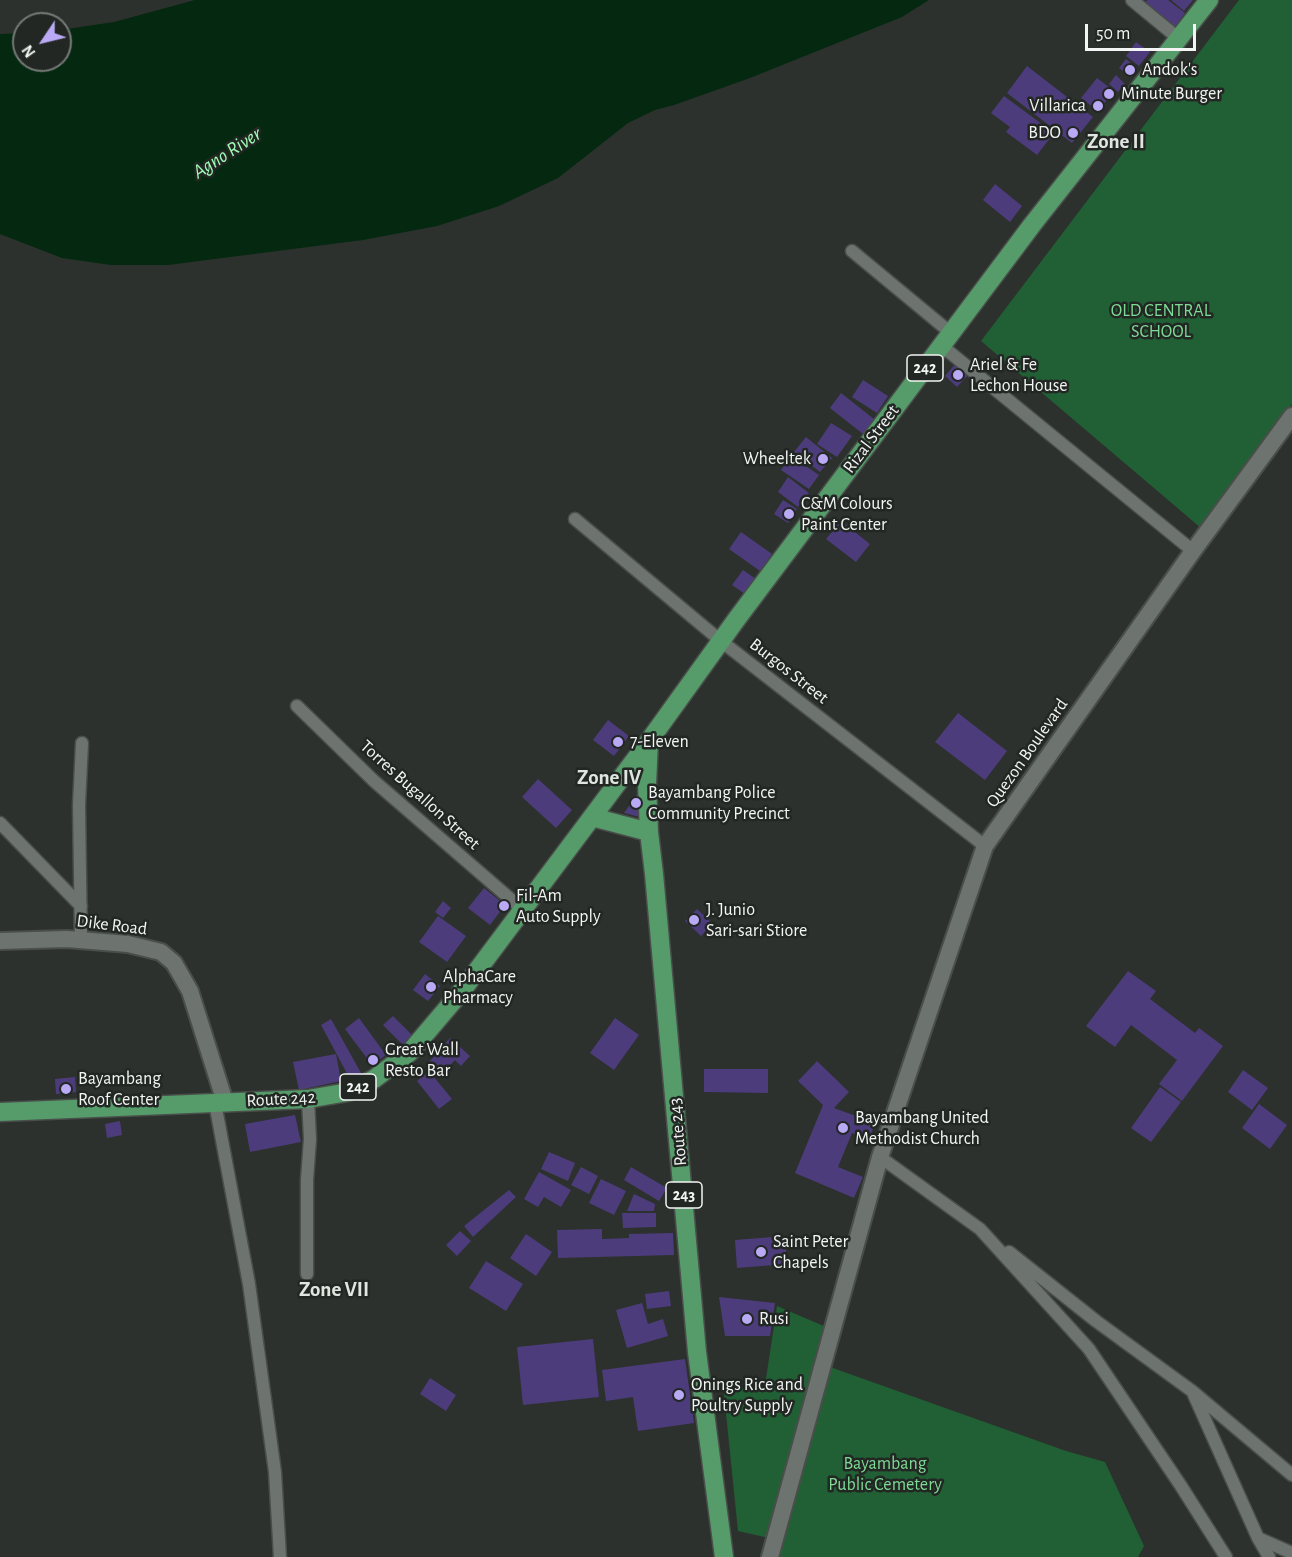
<!DOCTYPE html>
<style>
body{margin:0}
#map{position:relative;width:1292px;height:1557px;overflow:hidden;background:#2c312d;font-family:"Alegreya Sans",sans-serif}
canvas{display:block}
.north{position:absolute;left:12px;top:12px;width:60px;height:60px;box-sizing:border-box;background:#222723;border:2px solid #757976;border-radius:50%;rotate:235deg;font-size:16px;font-weight:700;line-height:24px;text-align:center;color:#f2f5f3}
.north::after{content:'';display:block;margin:auto;width:21px;height:27px;background:#baaaf6;clip-path:polygon(50% 0,100% 100%,50% 72%,0 100%)}
.scale{position:absolute;left:1085px;top:24px;width:111px;height:27px;box-sizing:border-box;border:3px solid #f2f5f3;border-top:0;padding-left:8px;font-size:18px;line-height:21px;white-space:nowrap;color:#f2f5f3;-webkit-text-stroke:4px #222723;paint-order:stroke}
</style>
<div id="map">
<canvas width="1292" height="1557"></canvas>
<div class="north">N</div>
<div class="scale">50 m</div>
</div>
<script>
const ctx = document.querySelector('canvas').getContext('2d');
ctx.lineJoin = 'round';
function fill(path, color) {
  ctx.fillStyle = color;
  ctx.fill(path, 'evenodd');
}
function shape(rows) {
  const path = new Path2D();
  for (const r of rows) {
    path.moveTo(r[0], r[1]);
    for (let i = 2; i < r.length; i += 2) path.lineTo(r[i], r[i + 1]);
  }
  return path;
}
function trace(path, color, width, dash) {
  ctx.strokeStyle = color;
  ctx.lineWidth = width;
  ctx.lineCap = dash ? 'butt' : 'round';
  ctx.setLineDash(dash || []);
  ctx.stroke(path);
}
function label(font, color, halo, rows, align = 'center') {
  ctx.font = font + ' "Alegreya Sans",sans-serif';
  ctx.lineWidth = 5;
  ctx.setLineDash([]);
  ctx.textBaseline = 'middle';
  ctx.strokeStyle = halo;
  ctx.fillStyle = color;
  for (const [text, x, y, turn = 0] of rows) {
    ctx.save();
    ctx.translate(x, y);
    ctx.rotate((+turn || 0) * Math.PI / 180);
    ctx.textAlign = isNaN(turn) ? turn : align;
    if (halo) ctx.strokeText(text, 0, 0);
    ctx.fillText(text, 0, 0);
    ctx.restore();
  }
}
fill(shape([
 [1239,0,1292,0,1292,404,1201,528,981,341],
 [777,1306,826,1327,769,1538,738,1531,723,1384,764,1392],
 [830,1367,1066,1451,1105,1462,1144,1546,1138,1557,775,1557]
]), '#216035');
fill(shape([
 [195,0,929,0,902,17,750,78,674,105,655,110,628,123,558,178,499,206,437,226,363,240,168,265,111,265,62,258,0,234,0,34,24,33,24,60,60,60,60,30,114,22]
]), '#042810');
fill(shape([
 [1147,0,1168,0,1185,13,1175,27,1145,3],
 [1171,0,1193,0,1184,11],
 [1136,42,1150,52,1139,66,1126,56],
 [1126,59,1137,68,1131,77,1119,68],
 [1027,66,1093,117,1072,143,1007,93],
 [1116,75,1125,84,1118,92,1109,84],
 [1097,78,1114,91,1098,111,1081,98],
 [1004,96,1054,133,1037,155,1006,132,1010,127,991,113],
 [995,184,1022,206,1010,222,983,200],
 [957,362,970,373,957,387,945,376],
 [863,380,888,396,877,413,852,397],
 [841,393,874,419,863,434,830,408],
 [831,423,852,436,837,457,817,444],
 [806,437,832,458,820,472,794,452],
 [791,456,819,475,809,489,781,470],
 [788,477,809,493,798,507,778,492],
 [783,500,797,509,788,523,774,514],
 [841,521,870,544,856,562,826,539],
 [741,532,772,554,760,571,729,549],
 [743,570,756,579,745,594,732,585],
 [958,713,1007,751,985,780,935,742],
 [608,720,629,736,614,756,593,740],
 [538,779,572,810,556,828,522,797],
 [638,793,644,818,624,813],
 [484,888,505,905,490,925,468,908],
 [443,901,451,908,443,918,435,912],
 [697,909,713,924,701,936,685,921],
 [438,916,466,936,447,962,419,942],
 [1128,971,1156,991,1150,999,1195,1033,1199,1028,1223,1046,1182,1101,1159,1084,1177,1060,1131,1025,1115,1047,1086,1026],
 [425,974,440,986,428,1001,413,990],
 [393,1016,414,1037,404,1046,383,1025],
 [359,1018,386,1055,372,1065,345,1029],
 [615,1018,639,1035,614,1070,590,1053],
 [331,1019,361,1073,350,1079,321,1025],
 [450,1038,470,1056,461,1066,455,1060,442,1074,429,1062],
 [336,1054,341,1081,299,1090,293,1062],
 [817,1061,849,1092,834,1108,875,1123,869,1140,852,1133,838,1167,863,1177,854,1198,795,1173,823,1105,798,1081],
 [704,1069,768,1069,768,1093,704,1092],
 [1243,1070,1268,1088,1252,1110,1228,1092],
 [429,1071,452,1099,439,1109,417,1081],
 [75,1077,76,1092,56,1094,55,1079],
 [1160,1087,1181,1102,1151,1142,1131,1128],
 [1259,1104,1287,1125,1270,1149,1242,1128],
 [295,1115,301,1142,250,1152,245,1124],
 [120,1121,122,1135,107,1138,105,1124],
 [549,1152,575,1163,568,1181,541,1169],
 [581,1167,598,1176,589,1194,571,1185],
 [631,1167,667,1188,659,1201,624,1180],
 [539,1172,571,1190,561,1207,544,1197,538,1207,524,1199],
 [601,1179,626,1191,614,1215,589,1203],
 [509,1190,516,1197,473,1237,464,1226],
 [634,1194,655,1204,654,1211,627,1211],
 [622,1213,656,1213,656,1227,623,1228],
 [602,1229,602,1239,629,1238,629,1234,673,1233,674,1255,558,1258,557,1230],
 [460,1231,471,1241,457,1256,446,1245],
 [526,1234,552,1252,536,1276,510,1258],
 [785,1236,787,1264,737,1268,735,1240],
 [486,1261,523,1284,506,1311,469,1288],
 [669,1291,671,1306,647,1309,645,1294],
 [719,1297,775,1303,770,1336,725,1336],
 [642,1303,648,1324,663,1319,668,1336,627,1348,616,1310],
 [593,1339,599,1397,523,1405,517,1347],
 [685,1359,694,1423,638,1431,633,1397,606,1401,602,1370],
 [430,1378,456,1395,446,1411,420,1394]
]), '#4d3c7b');
const street = shape([
 [1132,0,1178,38],
 [852,251,951,333],
 [942,346,1193,551],
 [575,519,721,641,985,846],
 [297,706,374,781,522,909],
 [0,823,81,906],
 [81,941,79,805,82,743],
 [215,1103,249,1284,275,1472,280,1557],
 [880,1157,980,1229,1089,1349,1181,1486,1226,1557],
 [1009,1252,1096,1321,1192,1391,1292,1475],
 [307,1274,307,1180,310,1139,308,1099],
 [1194,1395,1258,1538,1269,1557],
 [1258,1538,1292,1553]
]);
const secondary = shape([
 [0,941,67,939,128,944,161,952,174,963,190,991,225,1102],
 [770,1557,880,1157,985,846,1193,551,1292,416]
]);
const primary = shape([
 [649,741,647,784,649,832,654,874,697,1352,724,1557],
 [592,817,649,832],
 [0,1112,308,1099,348,1092,374,1079,410,1052,461,992,649,741,736,620,1032,225,1209,0]
]);
trace(street, '#494e4a', 15);
trace(secondary, '#494e4a', 20);
trace(primary, '#494e4a', 21);
trace(street, '#6d736e', 12);
trace(secondary, '#6d736e', 16);
trace(primary, '#569b6a', 18);
for (const [x, y, r, color] of [
 [1130,70,6,"#baaaf6"],
 [1109,94,6,"#baaaf6"],
 [1098,106,6,"#baaaf6"],
 [1073,133,6,"#baaaf6"],
 [958,375,6,"#baaaf6"],
 [823,459,6,"#baaaf6"],
 [789,514,6,"#baaaf6"],
 [618,742,6,"#baaaf6"],
 [636,803,6,"#baaaf6"],
 [504,906,6,"#baaaf6"],
 [694,920,6,"#baaaf6"],
 [431,987,6,"#baaaf6"],
 [373,1060,6,"#baaaf6"],
 [66,1089,6,"#baaaf6"],
 [843,1128,6,"#baaaf6"],
 [761,1252,6,"#baaaf6"],
 [747,1319,6,"#baaaf6"],
 [679,1395,6,"#baaaf6"]
]) {
  const dot = new Path2D();
  dot.arc(x, y, r, 0, 2 * Math.PI);
  ctx.fillStyle = color;
  ctx.fill(dot);
  trace(dot, '#222723', 2);
}
for (const [x, y, w] of [
 [925,368,36],
 [358,1087,36],
 [684,1195,36]
]) {
  const box = new Path2D();
  box.roundRect(x - w / 2, y - 13, w, 26, 4.5);
  ctx.fillStyle = '#222723';
  ctx.fill(box);
  trace(box, '#f2f5f3', 1.5);
}
label('bold 16px', '#f2f5f3', null, [
 ["242",925,368],
 ["242",358,1087],
 ["243",684,1195]
]);
label('18px', '#f2f5f3', '#222723', [
 ["Andok's",1142,70],
 ["Minute Burger",1121,94],
 ["Villarica",1086,106,"right"],
 ["BDO",1061,133,"right"],
 ["Ariel & Fe",970,365],
 ["Lechon House",970,386],
 ["Wheeltek",811,459,"right"],
 ["C&M Colours",801,504],
 ["Paint Center",801,525],
 ["7-Eleven",630,742],
 ["Bayambang Police",648,793],
 ["Community Precinct",648,814],
 ["Fil-Am",516,896],
 ["Auto Supply",516,917],
 ["J. Junio",706,910],
 ["Sari-sari Stiore",706,931],
 ["AlphaCare",443,977],
 ["Pharmacy",443,998],
 ["Great Wall",385,1050],
 ["Resto Bar",385,1071],
 ["Bayambang",78,1079],
 ["Roof Center",78,1100],
 ["Bayambang United",855,1118],
 ["Methodist Church",855,1139],
 ["Saint Peter",773,1242],
 ["Chapels",773,1263],
 ["Rusi",759,1319],
 ["Onings Rice and",691,1385],
 ["Poultry Supply",691,1406]
], 'left');
label('18px', '#7eda95', '#222723', [
 ["OLD CENTRAL",1161,311],
 ["SCHOOL",1161,332],
 ["Bayambang",885,1464],
 ["Public Cemetery",885,1485]
]);
label('18px', '#f2f5f3', '#222723', [
 ["Rizal Street",871,439,-53],
 ["Burgos Street",789,671,38],
 ["Quezon Boulevard",1027,753,-55],
 ["Torres Bugallon Street",420,795,42],
 ["Dike Road",112,925,7],
 ["Route 242",281,1099,-3],
 ["Route 243",678,1132,-95]
]);
label('italic 20px', '#a0fdb6', '#222723', [
 ["Agno River",227,153,-33]
]);
label('bold 21px', '#dfe6e0', '#222723', [
 ["Zone II",1116,142],
 ["Zone IV",609,778],
 ["Zone VII",334,1290]
]);
</script>
